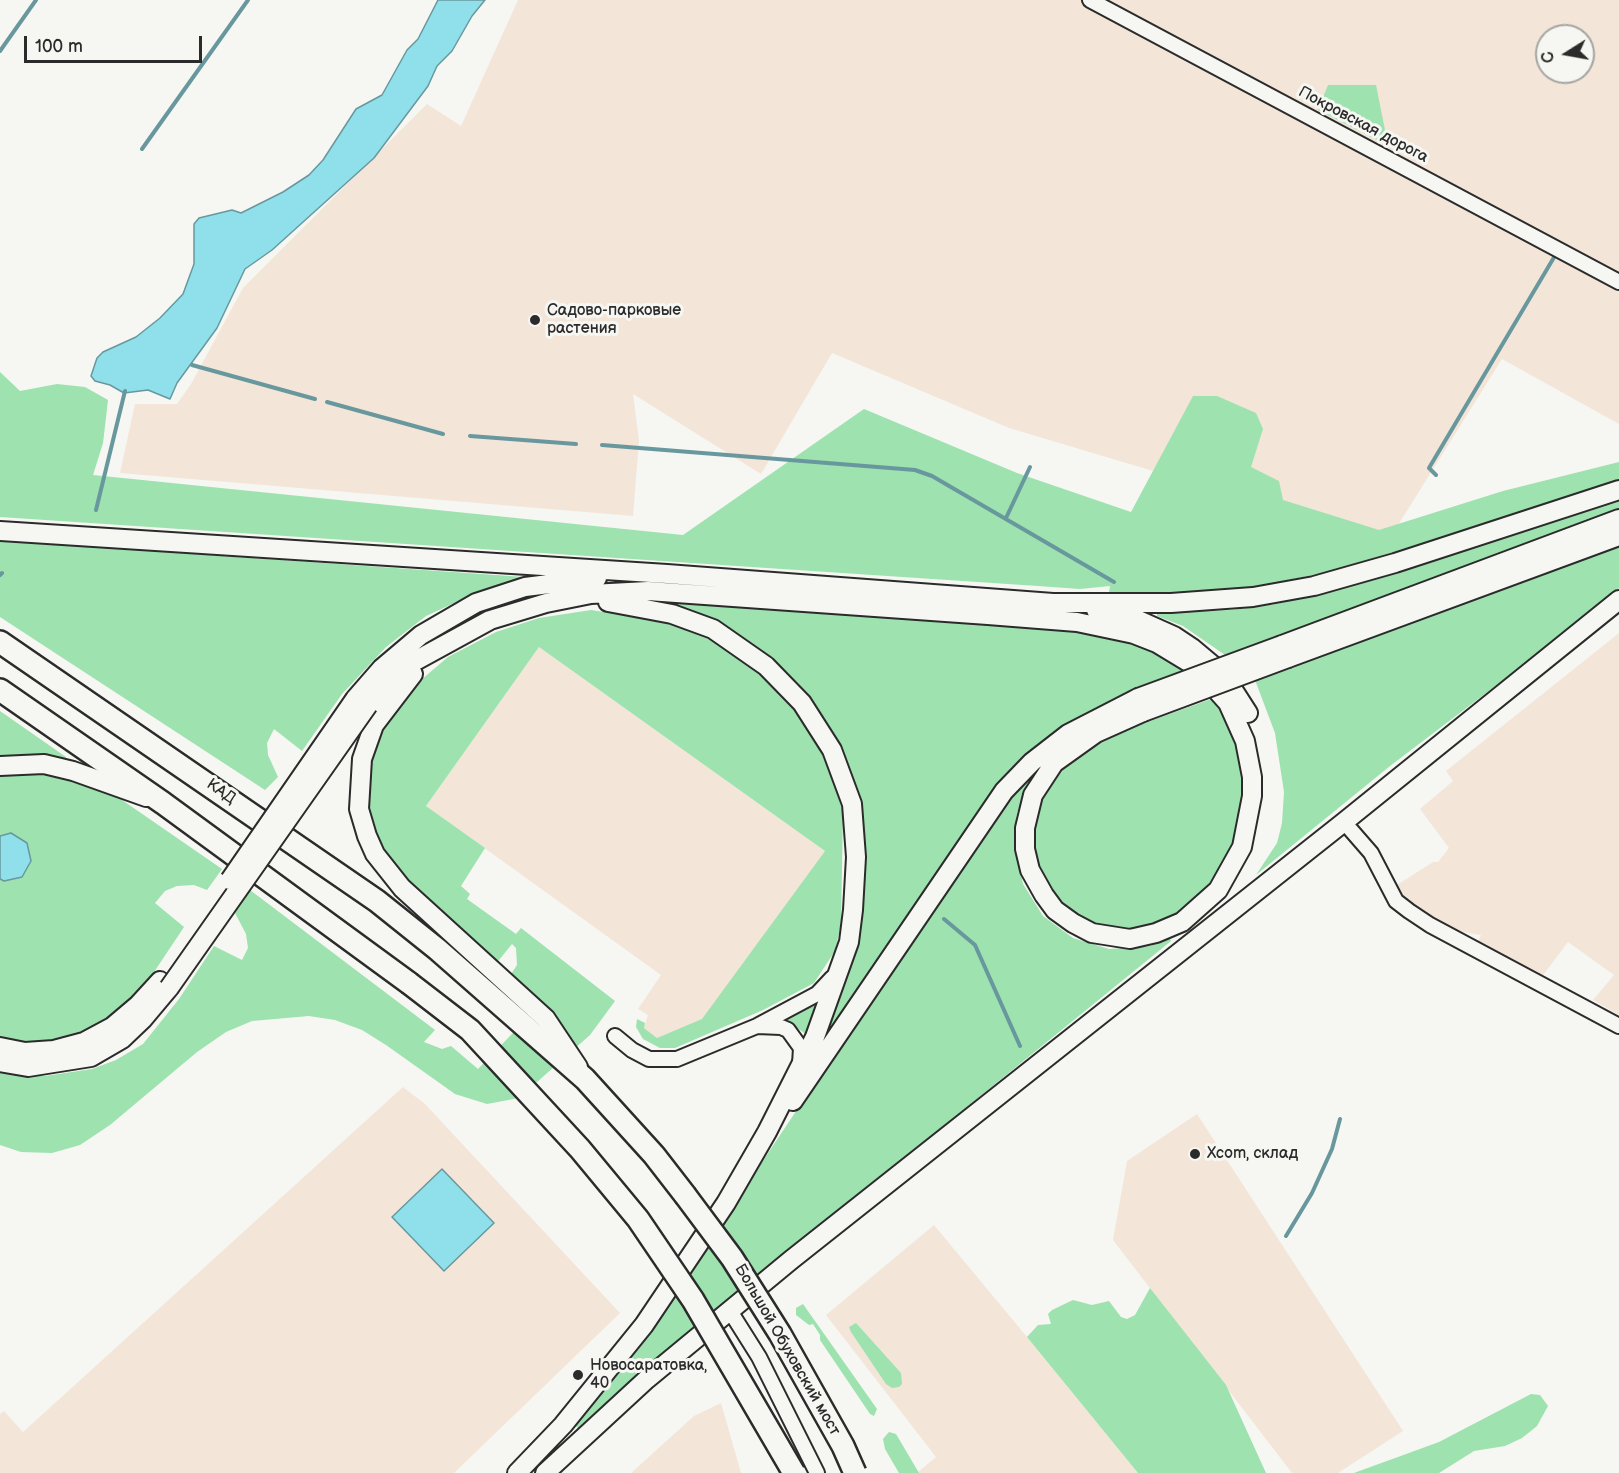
<!DOCTYPE html>
<meta charset="utf-8">
<style>
body{margin:0}
#map{position:relative;width:1619px;height:1473px;overflow:hidden;background:#f6f6f2;font-family:"Balsamiq Sans",sans-serif}
canvas{display:block}
.north{position:absolute;left:1535px;top:24px;width:60px;height:60px;box-sizing:border-box;background:#f6f6f2;border:2px solid #a5a5a2;border-radius:50%;rotate:259deg;font-size:16px;font-weight:700;line-height:24px;text-align:center;color:#2b2b2b}
.north::after{content:'';display:block;margin:auto;width:21px;height:27px;background:#2b2b2b;clip-path:polygon(50% 0,100% 100%,50% 72%,0 100%)}
.scale{position:absolute;left:24px;top:36px;width:178px;height:27px;box-sizing:border-box;border:3px solid #2b2b2b;border-top:0;padding-left:8px;font-size:18px;line-height:21px;white-space:nowrap;color:#2b2b2b;-webkit-text-stroke:4px #f6f6f2;paint-order:stroke}
</style>
<div id="map">
<canvas width="1619" height="1473"></canvas>
<div class="north">С</div>
<div class="scale">100 m</div>
</div>
<script>
const ctx = document.querySelector('canvas').getContext('2d');
ctx.lineJoin = 'round';
function fill(path, color) {
  ctx.fillStyle = color;
  ctx.fill(path, 'evenodd');
}
function shape(rows) {
  const path = new Path2D();
  for (const r of rows) {
    path.moveTo(r[0], r[1]);
    for (let i = 2; i < r.length; i += 2) path.lineTo(r[i], r[i + 1]);
  }
  return path;
}
function trace(path, color, width, dash) {
  ctx.strokeStyle = color;
  ctx.lineWidth = width;
  ctx.lineCap = dash ? 'butt' : 'round';
  ctx.setLineDash(dash || []);
  ctx.stroke(path);
}
function label(font, color, halo, rows, align = 'center') {
  ctx.font = font + ' "Balsamiq Sans",sans-serif';
  ctx.lineWidth = 6;
  ctx.setLineDash([]);
  ctx.textBaseline = 'middle';
  ctx.strokeStyle = halo;
  ctx.fillStyle = color;
  for (const [text, x, y, turn = 0] of rows) {
    ctx.save();
    ctx.translate(x, y);
    ctx.rotate((+turn || 0) * Math.PI / 180);
    ctx.textAlign = isNaN(turn) ? turn : align;
    if (halo) ctx.strokeText(text, 0, 0);
    ctx.fillText(text, 0, 0);
    ctx.restore();
  }
}
fill(shape([
 [518,0,1619,0,1619,424,1502,359,1388,541,1009,428,832,353,761,474,633,394,639,441,633,516,120,473,135,404,177,404,191,384,243,288,427,104,461,126],
 [1547,36,1583,36,1583,72,1547,72],
 [1619,633,1619,1015,1593,1000,1614,975,1568,942,1541,978,1476,945,1481,935,1450,930,1400,897,1397,885,1433,862,1438,862,1449,848,1420,809,1453,781,1446,771],
 [539,647,825,851,702,1020,657,1038,644,1028,648,1015,638,1009,661,975,426,806],
 [403,1087,425,1104,620,1313,454,1473,0,1473,0,1414,4,1411,23,1432],
 [1197,1114,1403,1431,1338,1473,1292,1473,1113,1240,1127,1161],
 [934,1225,1027,1337,1138,1473,917,1473,936,1457,826,1315],
 [721,1403,741,1473,631,1473,694,1416]
]), '#f3e6d8');
fill(shape([
 [1328,85,1376,85,1386,135,1383,143,1318,110],
 [0,372,20,391,57,384,85,387,108,400,103,443,93,475,683,535,864,409,1017,473,1131,512,1193,396,1217,396,1256,413,1263,429,1251,467,1279,481,1283,500,1379,530,1503,491,1619,462,1619,480,1517,515,1327,572,1245,589,1176,594,1116,595,1109,592,1110,586,1080,589,1038,586,0,517],
 [1619,500,1619,512,1225,655,1183,626,1157,616,1157,612,1231,610,1276,604,1382,576],
 [0,539,94,547,524,577,476,593,426,616,386,647,342,694,302,751,274,729,267,743,268,755,278,777,265,790,0,617],
 [1619,546,1619,588,1613,593,1569,630,1390,766,1256,875,1277,843,1282,823,1284,792,1275,733,1255,680],
 [665,599,1103,632,1171,659,1187,669,1116,699,1010,772,981,808,827,1034,825,1032,857,941,857,805,807,698,754,646,719,624,665,604],
 [591,610,662,621,716,642,754,669,789,702,817,742,831,774,843,812,841,924,835,951,814,983,763,1010,675,1048,660,1048,643,1039,636,1027,637,1019,645,1023,644,1028,657,1038,702,1019,825,851,539,647,426,806,485,848,461,886,470,894,467,899,516,934,521,928,615,1001,590,1035,519,1098,487,1104,455,1094,386,1045,362,1030,335,1020,309,1016,252,1021,226,1032,197,1052,110,1125,80,1145,52,1153,21,1152,0,1145,0,1073,45,1076,92,1069,116,1060,143,1044,179,999,214,946,242,960,248,948,246,934,235,913,250,890,435,1030,424,1042,442,1049,451,1046,478,1069,541,1004,511,974,517,965,516,948,512,944,495,965,425,902,381,849,366,804,368,767,378,735,408,691,448,657,496,632,539,618],
 [1214,698,1227,715,1243,772,1242,815,1235,843,1219,875,1192,907,1170,920,1131,932,1088,924,1067,911,1051,894,1040,876,1033,854,1032,829,1039,800,1052,776,1075,757,1103,738],
 [0,711,66,757,66,759,43,756,0,758],
 [44,772,109,791,222,869,207,890,194,885,177,886,165,891,155,903,184,927,154,972,123,1008,93,1027,61,1039,25,1043,0,1038,0,774],
 [1029,777,1031,779,1017,813,1014,841,1023,884,1043,916,1073,938,1109,949,1150,946,1170,938,1171,941,642,1371,629,1361,994,815],
 [816,1005,807,1035,783,1018,783,1016],
 [1150,1288,1226,1385,1266,1473,1138,1473,1027,1337,1038,1325,1051,1324,1048,1314,1052,1310,1073,1300,1092,1305,1109,1301,1121,1317,1127,1319,1135,1315],
 [803,1304,877,1409,874,1416,870,1414,820,1340,820,1335,813,1324,809,1325,796,1315,796,1308],
 [856,1323,901,1373,902,1384,899,1387,892,1388,886,1384,851,1332,849,1327],
 [626,1365,638,1375,578,1428,575,1425],
 [1531,1394,1540,1395,1548,1406,1537,1426,1522,1438,1505,1446,1474,1451,1439,1473,1354,1473,1439,1442],
 [889,1432,896,1434,919,1473,899,1473,885,1449,883,1439]
]), '#9de2af');
const water = shape([
 [438,0,485,0,472,16,452,51,437,66,428,86,374,158,272,250,245,269,217,328,177,383,170,399,148,390,124,393,110,385,95,381,91,376,97,358,103,352,136,337,160,318,183,294,194,264,194,224,199,218,232,210,241,213,283,192,309,175,323,160,356,109,382,95,407,50,418,39,438,0],
 [11,833,27,843,31,861,22,877,4,881,0,879,0,836,11,833],
 [442,1169,494,1223,444,1271,392,1217,442,1169]
]);
fill(water, '#90e0eb');
trace(water, '#68989e', 1.5);
trace(shape([
 [0,51,36,0],
 [142,149,248,0],
 [192,365,315,399],
 [327,402,443,434],
 [470,436,576,444],
 [602,445,915,470,932,476,1114,582],
 [1436,475,1429,468,1556,254],
 [96,510,125,391],
 [1006,518,1030,467],
 [0,575,2,573],
 [944,919,975,945,1020,1046],
 [1286,1236,1312,1193,1332,1149,1340,1119]
]), '#68989e', 4);
const minor = shape([
 [1090,0,1619,282],
 [1344,822,1371,853,1396,901,1409,911,1430,925,1619,1026],
 [757,1026,781,1027,788,1030,801,1048,800,1064],
 [615,1036,632,1050,649,1059,677,1059,757,1026,817,994,832,978],
 [730,1311,759,1357,817,1473]
]);
const major = shape([
 [0,531,667,574,1053,603,1171,603,1253,597,1314,586,1395,563,1619,490],
 [1096,610,1136,619,1174,636,1192,648,1223,674,1248,713],
 [1282,645,1619,519],
 [1288,658,1619,536],
 [413,674,374,725,362,759,359,809,367,836,375,854,402,888,546,1019,578,1067],
 [355,699,382,668,421,635,476,603,525,587,597,578],
 [368,705,406,666,490,620,546,603,591,594,648,591,988,615,1077,622,1134,634,1157,643,1195,666,1228,703,1245,741,1252,777,1252,796,1242,847,1218,890,1182,922,1156,933,1130,939,1092,933,1073,923,1055,910,1044,895,1030,870,1025,849,1025,828,1033,795,1054,763,1096,733,1143,712],
 [0,766,44,764,73,771,146,797],
 [0,1047,25,1052,54,1050,84,1042,112,1027,138,1005,160,981],
 [0,1062,28,1067,91,1057,122,1039,143,1019,169,988],
 [793,1101,1004,791,1032,762,1068,734,1138,698],
 [517,1473,563,1425,644,1325,726,1203,767,1132,815,1037,849,942,853,910,856,857,852,804,832,750,802,703,766,666,713,629,672,614,608,602],
 [545,1473,647,1379,791,1260,1344,822,1619,600]
]);
const highway = shape([
 [0,642,377,901,437,949,585,1079,654,1155,685,1195],
 [0,690,163,803,409,983]
]);
trace(minor, '#2b2b2b', 18);
trace(major, '#2b2b2b', 22);
trace(highway, '#2b2b2b', 26);
trace(minor, '#f6f6f2', 14);
trace(major, '#f6f6f2', 18);
trace(highway, '#f6f6f2', 21);
const majorBridge = shape([
 [1138,698,1282,645],
 [1143,712,1288,658],
 [230,880,355,699],
 [169,988,368,705]
]);
const highwayBridge = shape([
 [409,983,470,1030,580,1149,638,1219,693,1300,794,1473],
 [685,1195,732,1258,780,1334,843,1446,855,1473]
]);
trace(majorBridge, '#2b2b2b', 22, []);
trace(highwayBridge, '#2b2b2b', 26, []);
trace(majorBridge, '#f6f6f2', 18);
trace(highwayBridge, '#f6f6f2', 21);
for (const [x, y, r, color] of [
 [535,320,6,"#2b2b2b"],
 [1195,1154,6,"#2b2b2b"],
 [578,1375,6,"#2b2b2b"]
]) {
  const dot = new Path2D();
  dot.arc(x, y, r, 0, 2 * Math.PI);
  ctx.fillStyle = color;
  ctx.fill(dot);
  trace(dot, '#f6f6f2', 2);
}
label('16px', '#2b2b2b', '#f6f6f2', [
 ["Покровская дорога",1363,125,28],
 ["КАД",221,792,35],
 ["Большой Обуховский мост",787,1350,60]
]);
label('16px', '#2b2b2b', '#f6f6f2', [
 ["Садово-парковые",547,311],
 ["растения",547,329],
 ["Xсom, склад",1207,1154],
 ["Новосаратовка,",590,1366],
 ["40",590,1384]
], 'left');
</script>
